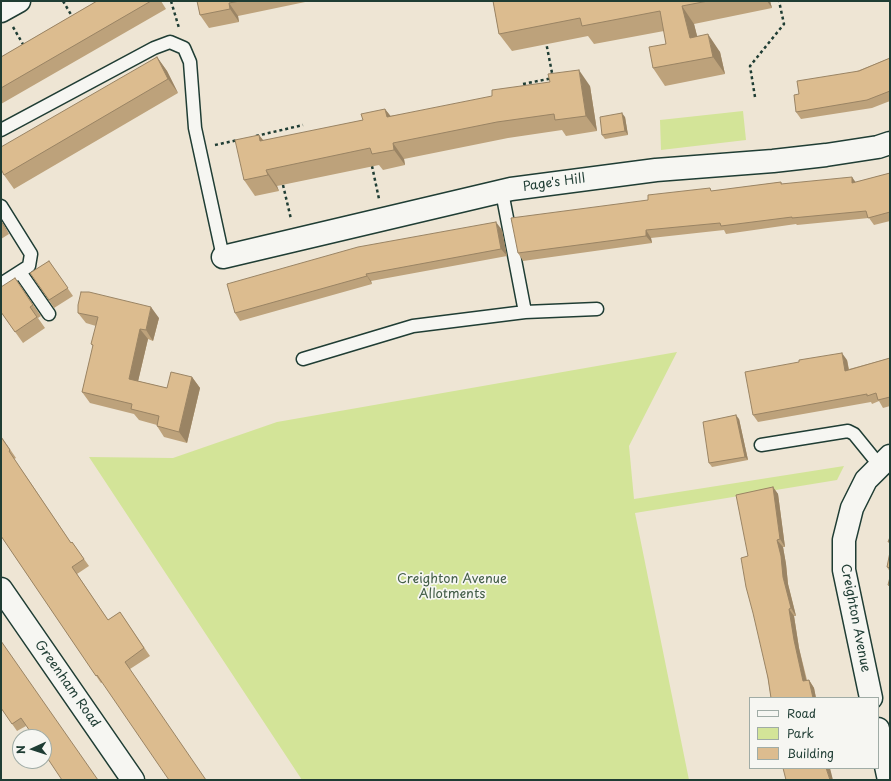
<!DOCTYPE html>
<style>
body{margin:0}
#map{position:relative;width:891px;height:781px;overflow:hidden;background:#eee5d4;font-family:"Playpen Sans",sans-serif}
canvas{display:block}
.frame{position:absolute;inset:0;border:2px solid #1f3d34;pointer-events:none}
.legend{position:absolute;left:749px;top:697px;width:130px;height:72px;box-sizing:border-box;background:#f6f6f2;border:1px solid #a0aca6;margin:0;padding:5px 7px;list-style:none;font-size:12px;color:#1f3d34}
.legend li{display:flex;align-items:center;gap:8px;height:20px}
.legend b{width:20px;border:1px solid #a0aca6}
.north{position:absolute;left:12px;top:729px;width:40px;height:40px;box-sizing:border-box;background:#f6f6f2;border:1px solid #a0aca6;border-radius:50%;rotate:267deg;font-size:11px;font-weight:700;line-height:16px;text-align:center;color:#1f3d34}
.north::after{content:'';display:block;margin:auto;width:14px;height:18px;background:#1f3d34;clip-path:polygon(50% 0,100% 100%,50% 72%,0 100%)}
</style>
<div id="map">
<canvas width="891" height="781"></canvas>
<div class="frame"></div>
<ul class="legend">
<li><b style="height:5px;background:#f6f6f2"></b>Road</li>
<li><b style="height:11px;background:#d3e498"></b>Park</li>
<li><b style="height:11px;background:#dcbc8f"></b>Building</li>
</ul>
<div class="north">N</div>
</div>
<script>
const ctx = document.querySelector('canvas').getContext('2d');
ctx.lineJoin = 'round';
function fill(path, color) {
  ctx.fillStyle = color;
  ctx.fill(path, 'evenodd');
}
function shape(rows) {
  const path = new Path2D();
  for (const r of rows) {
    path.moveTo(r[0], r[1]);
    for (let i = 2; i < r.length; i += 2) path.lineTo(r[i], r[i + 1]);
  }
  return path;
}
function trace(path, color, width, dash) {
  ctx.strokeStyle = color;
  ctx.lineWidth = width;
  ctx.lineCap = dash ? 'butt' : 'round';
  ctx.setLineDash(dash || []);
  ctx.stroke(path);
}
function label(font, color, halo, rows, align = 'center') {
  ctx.font = font + ' "Playpen Sans",sans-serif';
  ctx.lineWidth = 3.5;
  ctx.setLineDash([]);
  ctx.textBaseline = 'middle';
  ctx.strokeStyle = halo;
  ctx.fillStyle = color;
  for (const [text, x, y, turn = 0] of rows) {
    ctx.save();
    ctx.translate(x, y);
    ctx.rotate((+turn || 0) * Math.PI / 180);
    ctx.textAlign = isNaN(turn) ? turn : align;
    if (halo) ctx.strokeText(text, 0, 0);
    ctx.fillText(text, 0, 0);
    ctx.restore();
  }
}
fill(shape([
 [743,111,746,140,661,150,660,120],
 [677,352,629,446,634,499,844,466,837,480,635,513,689,780,302,780,89,457,173,458,277,422]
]), '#d3e498');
const service = shape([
 [1,130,154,48,170,42,184,48,190,62,195,128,223,257],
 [502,192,525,312],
 [1,206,31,254,29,266,1,284],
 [20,272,49,314],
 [303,359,413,326,525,312,597,309],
 [761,445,848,431,854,434,880,466]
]);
const minor = shape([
 [223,257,511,189,656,170,773,161,826,155,878,147,890,143],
 [1,589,133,780]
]);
const tertiary = shape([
 [871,698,844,570,844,540,852,508,866,480,890,456],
 [878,729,889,780]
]);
const secondary = shape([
 [1,11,19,1]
]);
trace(service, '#1f3d34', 15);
trace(minor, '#1f3d34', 25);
trace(tertiary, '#1f3d34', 25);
trace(secondary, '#1f3d34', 25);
trace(shape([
 [63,1,73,18],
 [171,1,179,28],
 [13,27,24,46],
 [523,84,553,78,546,42],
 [755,97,750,66,784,24,779,1],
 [256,136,303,125],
 [215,145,238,140],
 [372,166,379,199],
 [283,185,291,219]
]), '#1f3d34', 2.5, [3, 3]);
trace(service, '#f6f6f2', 12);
trace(minor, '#f6f6f2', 22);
trace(tertiary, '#f6f6f2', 22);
trace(secondary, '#f6f6f2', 22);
fill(shape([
 [97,1,161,1,166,9,1,104,1,57],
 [197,1,310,1,238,16,239,22,209,28,200,15],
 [493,1,770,1,772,8,694,24,697,36,720,52,725,74,665,86,653,68,666,44,664,31,594,44,588,36,512,51,499,34],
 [157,57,167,71,178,93,14,189,4,175],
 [890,58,890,101,872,108,801,119,796,112,799,94],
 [590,86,597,131,566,136,562,130,508,138,404,159,405,165,383,170,379,165,277,186,279,191,255,196,244,180,259,135,264,141,363,120,385,109,390,116],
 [625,117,628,135,605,139,602,135],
 [890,173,890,221,874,225,869,218,797,225,796,224,726,234,724,230,651,238,652,243,523,261,518,253,712,191,781,182,782,184,856,182],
 [1,220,9,234,1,239],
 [502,230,507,256,371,281,372,284,240,321,235,313],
 [49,261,73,296,54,308,30,273],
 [15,278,41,316,38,318,45,328,23,343,1,312],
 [78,313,159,318,153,341,148,339,138,381,167,388,192,377,200,388,187,443,164,437,157,426,157,425,139,420,134,414,90,403,82,392,93,346,91,344,96,326,86,323],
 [890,358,890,406,883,408,879,401,872,404,871,402,758,422,753,415,847,360,849,369],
 [739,419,748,460,712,467,709,463],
 [1,436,16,458,14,459,26,476,71,543,72,542,89,566,77,574,108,620,120,612,150,656,130,669,101,683,1,536],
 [773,487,778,494,785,547,783,547,786,564,788,584,796,616,794,616,799,648,807,680,809,680,814,688,816,698,771,698,748,556],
 [890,552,890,572,887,567],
 [1,641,26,726,17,731,1,708]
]), '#bda27b');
fill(shape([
 [767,1,770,1,772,8],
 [229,3,238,16,239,22,230,9],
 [682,6,694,24,702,55,690,38],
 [708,34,720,52,725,74,713,57],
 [157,57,167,71,178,93,168,79],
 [579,70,590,86,597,131,586,116],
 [385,109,397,124,387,117],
 [622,113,625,117,628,135,625,131],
 [259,135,270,150,260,141],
 [393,143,404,159,405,165,394,150],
 [266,170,277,186,279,191,268,175],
 [852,177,857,184,852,183],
 [1,220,9,234,1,222],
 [496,222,502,230,507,256,501,249],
 [646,230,651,238,652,243,646,236],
 [366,274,371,281,372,284,367,276],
 [151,307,159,318,153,341,146,330],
 [140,329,148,339,136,390,129,379],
 [842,353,847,360,850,378,845,371],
 [192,377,200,388,187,443,179,432],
 [736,415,739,419,748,460,745,457],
 [773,487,778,494,785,547,780,539],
 [777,540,783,547,786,564,788,584,796,616,791,608,783,577],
 [789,609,794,616,799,648,808,688,803,681,794,640],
 [809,680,814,688,816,698,813,698],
 [826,768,830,768,833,780,830,780]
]), '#9a8464');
const building = shape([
 [97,1,151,1,1,88,1,57,97,1],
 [197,1,240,1,229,3,230,9,200,15,197,1],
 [493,1,708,1,682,6,690,38,708,34,713,57,653,68,649,47,666,44,660,11,582,26,580,18,499,34,493,1],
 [157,57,168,79,4,175,1,169,1,147,157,57],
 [890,58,890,91,867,100,796,112,794,95,799,94,797,81,859,71,890,58],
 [579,70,586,116,555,120,554,114,497,122,393,143,394,150,372,154,370,148,266,170,268,175,244,180,235,140,259,135,260,141,363,120,361,114,385,109,387,117,492,96,492,90,550,82,548,74,579,70],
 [622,113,625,131,602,135,600,117,622,113],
 [890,173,890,212,868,218,866,211,792,218,792,217,721,226,720,223,646,230,646,236,518,253,511,218,648,200,648,195,710,188,711,191,781,182,781,184,852,177,852,183,890,173],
 [496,222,501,249,366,274,367,276,235,313,227,284,358,247,496,222],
 [49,261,68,288,49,300,30,273,49,261],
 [15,278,33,305,30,307,37,317,15,332,1,312,1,287,15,278],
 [81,292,89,292,151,307,146,330,140,329,129,379,167,388,171,372,192,377,179,432,157,426,159,416,131,409,132,404,82,392,93,345,91,344,98,317,78,313,78,305,81,292],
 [842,353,845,371,890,358,890,397,878,400,876,393,867,396,867,394,753,415,745,372,799,362,799,360,842,353],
 [736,415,745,457,709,463,703,422,736,415],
 [1,437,10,450,9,451,21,469,71,543,72,542,84,559,72,567,108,620,120,612,144,648,125,662,206,780,169,780,97,675,96,676,1,536,1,437],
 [773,487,780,539,777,540,781,556,783,577,791,608,789,609,794,640,803,681,809,680,813,698,771,698,768,678,753,613,746,587,741,558,748,556,736,495,773,487],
 [890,537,890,542,888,542,890,537],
 [890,552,890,568,887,567,890,552],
 [890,577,890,586,888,585,890,577],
 [1,641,98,780,62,780,44,753,44,737,34,737,21,718,12,724,1,708,1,641],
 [783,768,826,768,830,780,786,780,783,768]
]);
fill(building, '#dcbc8f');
trace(building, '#9a8464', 1);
label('13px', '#1f3d34', '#f6f6f2', [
 ["Page's Hill",554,183,-8],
 ["Creighton Avenue",855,618,79],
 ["Greenham Road",67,684,55]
]);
label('13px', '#435e48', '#f6f6f2', [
 ["Creighton Avenue",452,579],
 ["Allotments",452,594]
]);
</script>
